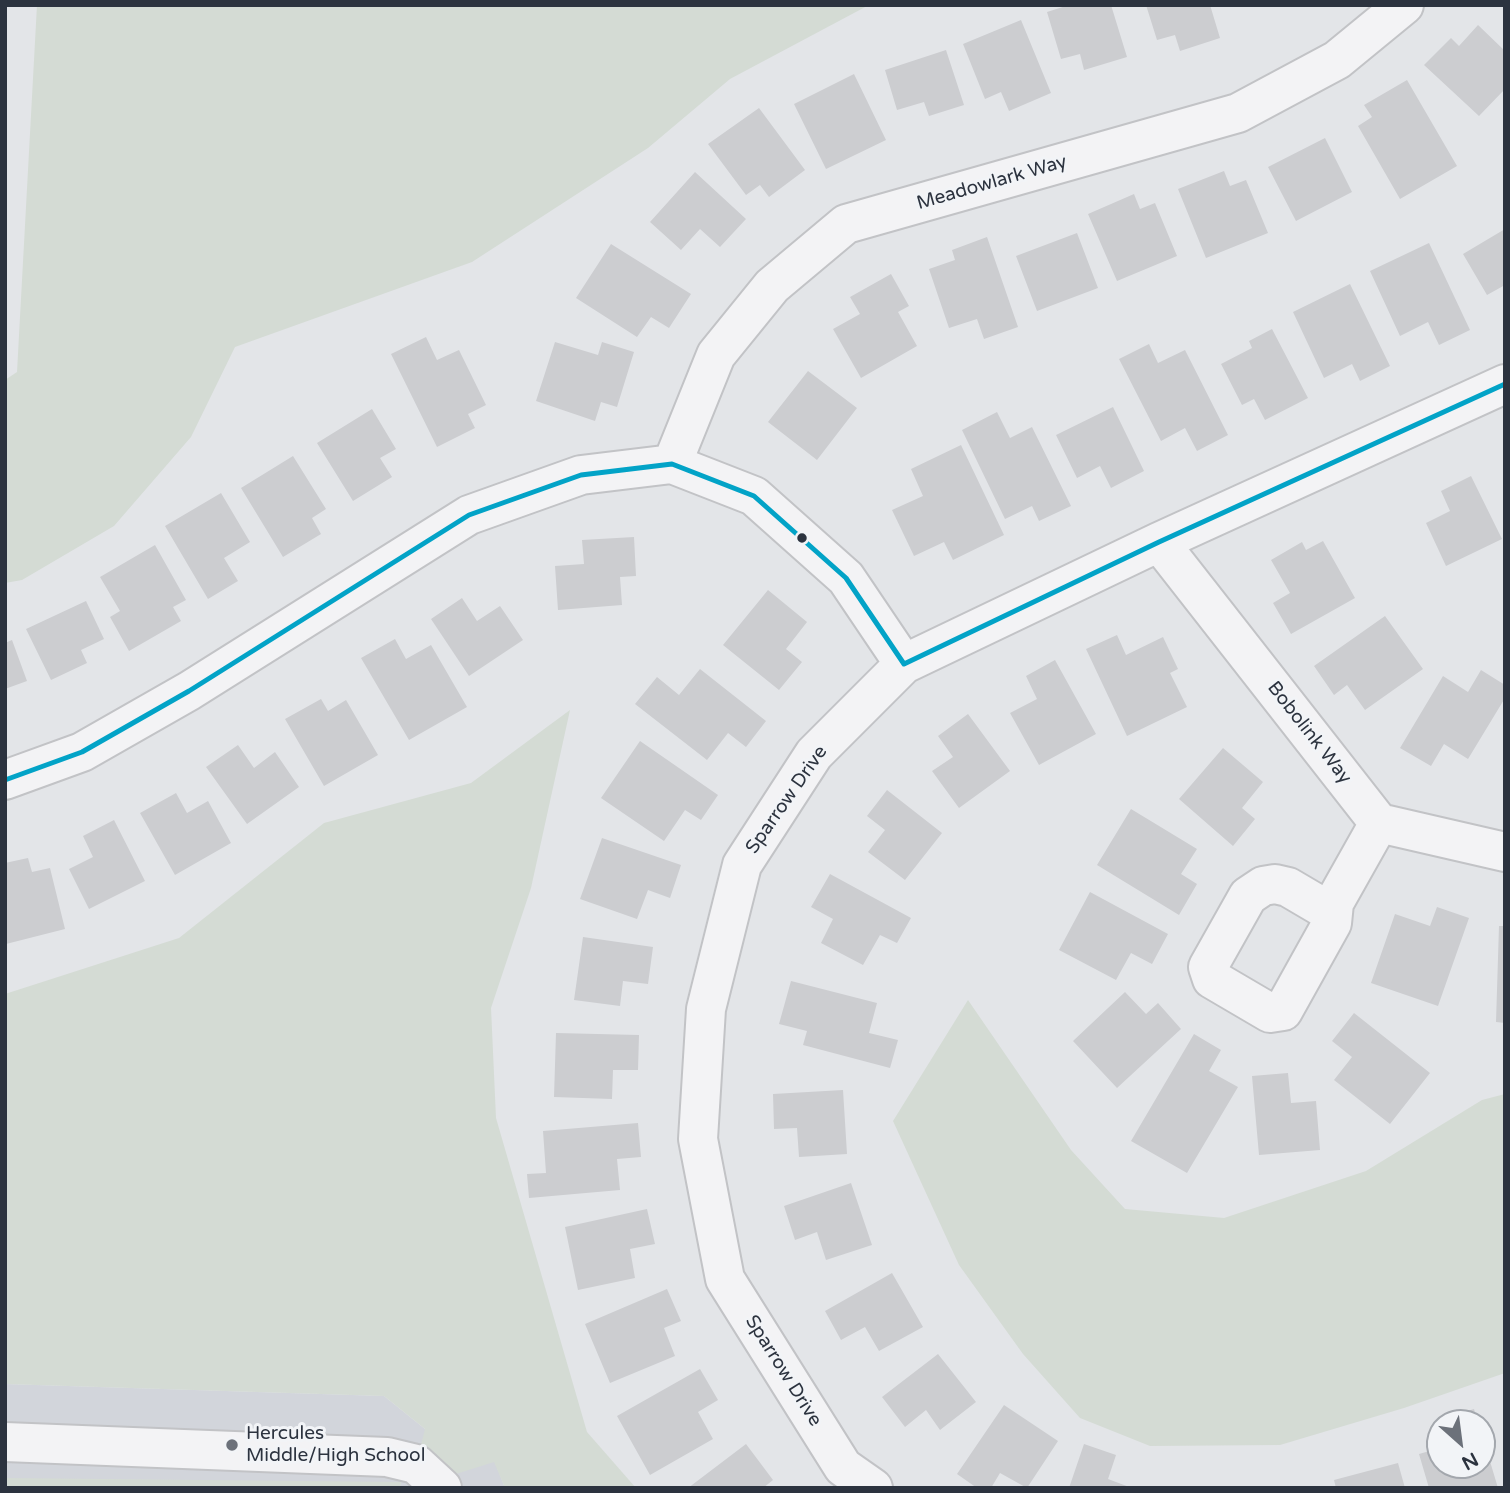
<!DOCTYPE html>
<style>
body{margin:0}
#map{position:relative;width:1510px;height:1493px;overflow:hidden;background:#e3e5e8;font-family:"Varela Round",sans-serif}
canvas{display:block}
.frame{position:absolute;inset:0;border:7px solid #2c333f;pointer-events:none}
.north{position:absolute;left:1426px;top:1409px;width:70px;height:70px;box-sizing:border-box;background:#f2f4f7;border:2px solid #a3a7ad;border-radius:50%;rotate:152deg;font-size:19px;font-weight:700;line-height:28px;text-align:center;color:#2c333f}
.north::after{content:'';display:block;margin:auto;width:24px;height:32px;background:#6c717a;clip-path:polygon(50% 0,100% 100%,50% 72%,0 100%)}
</style>
<div id="map">
<canvas width="1510" height="1493"></canvas>
<div class="frame"></div>
<div class="north">N</div>
</div>
<script>
const ctx = document.querySelector('canvas').getContext('2d');
ctx.lineJoin = 'round';
function fill(path, color) {
  ctx.fillStyle = color;
  ctx.fill(path, 'evenodd');
}
function shape(rows) {
  const path = new Path2D();
  for (const r of rows) {
    path.moveTo(r[0], r[1]);
    for (let i = 2; i < r.length; i += 2) path.lineTo(r[i], r[i + 1]);
  }
  return path;
}
function trace(path, color, width, dash) {
  ctx.strokeStyle = color;
  ctx.lineWidth = width;
  ctx.lineCap = dash ? 'butt' : 'round';
  ctx.setLineDash(dash || []);
  ctx.stroke(path);
}
function label(font, color, halo, rows, align = 'center') {
  ctx.font = font + ' "Varela Round",sans-serif';
  ctx.lineWidth = 6;
  ctx.setLineDash([]);
  ctx.textBaseline = 'middle';
  ctx.strokeStyle = halo;
  ctx.fillStyle = color;
  for (const [text, x, y, turn = 0] of rows) {
    ctx.save();
    ctx.translate(x, y);
    ctx.rotate((+turn || 0) * Math.PI / 180);
    ctx.textAlign = isNaN(turn) ? turn : align;
    if (halo) ctx.strokeText(text, 0, 0);
    ctx.fillText(text, 0, 0);
    ctx.restore();
  }
}
fill(shape([
 [5,1384,384,1396,425,1429,495,1462,505,1488,5,1488]
]), '#d2d5db');
fill(shape([
 [37,5,869,5,730,79,648,148,472,262,235,347,191,437,114,526,22,580,5,583,5,380,17,372],
 [570,710,531,888,491,1008,496,1118,587,1432,636,1488,505,1488,494,1462,437,1480,416,1464,425,1429,384,1396,5,1384,5,994,179,938,324,823,471,783],
 [968,1000,1071,1150,1125,1209,1224,1218,1366,1171,1482,1100,1505,1094,1505,1373,1404,1408,1280,1445,1150,1446,1080,1418,1023,1354,959,1265,893,1121],
 [5,1478,401,1482,400,1488,5,1488]
]), '#d4dbd4');
fill(shape([
 [1069,5,1111,5,1127,57,1084,70,1080,54,1061,59,1047,12],
 [1146,5,1210,5,1220,38,1180,51,1175,35,1157,40],
 [1021,20,1051,93,1009,111,1001,92,985,99,963,44],
 [1478,25,1505,51,1505,89,1479,116,1424,65,1451,38,1459,46],
 [946,50,964,105,929,116,924,102,897,110,885,70],
 [854,74,886,140,826,169,794,104],
 [1407,80,1457,166,1400,199,1358,126,1372,117,1364,105],
 [759,108,805,170,769,197,760,185,746,195,708,144],
 [1325,138,1352,192,1296,221,1268,167],
 [1224,171,1230,186,1246,180,1268,233,1206,258,1178,189],
 [695,172,746,219,720,247,700,229,681,250,650,222],
 [1134,194,1140,209,1155,203,1177,256,1117,281,1088,214],
 [1505,229,1505,285,1487,295,1463,254],
 [1077,233,1098,288,1037,311,1016,256],
 [987,237,1018,327,984,339,977,319,949,328,929,269,955,260,952,250],
 [1429,243,1470,330,1439,345,1428,322,1400,336,1370,271],
 [611,244,691,294,669,328,651,317,637,337,576,298],
 [891,274,909,306,898,312,917,346,861,378,833,329,860,314,850,297],
 [1350,284,1390,366,1360,381,1352,364,1324,378,1293,312],
 [1272,329,1308,398,1265,420,1254,399,1242,405,1221,364,1252,348,1249,341],
 [426,337,437,360,459,350,486,405,468,414,475,428,437,447,391,354],
 [555,342,598,355,602,342,634,352,617,407,601,402,595,421,536,401],
 [1149,344,1158,363,1185,350,1228,435,1197,451,1185,428,1161,441,1119,359],
 [808,371,857,408,817,460,768,422],
 [1113,407,1144,471,1111,488,1100,466,1077,478,1056,435],
 [372,409,396,449,380,458,392,477,353,501,317,443],
 [997,412,1010,438,1032,427,1071,506,1039,521,1032,506,1005,519,962,430],
 [961,445,1004,535,953,560,944,542,914,556,892,510,923,496,911,469],
 [293,456,326,509,312,518,321,534,283,557,241,488],
 [1471,476,1502,539,1446,566,1426,523,1450,511,1441,491],
 [221,493,250,542,224,558,238,581,208,599,165,526],
 [634,537,636,576,620,577,622,605,558,610,555,566,584,564,582,540],
 [1323,541,1355,598,1291,634,1273,603,1290,593,1271,560,1302,542,1306,550],
 [155,545,186,600,173,607,181,621,129,651,110,617,120,611,100,577],
 [768,590,807,622,786,649,802,662,779,690,723,645],
 [462,598,477,621,500,606,523,640,469,676,431,619],
 [86,601,104,639,81,650,87,663,51,680,26,629],
 [1385,616,1423,669,1365,710,1347,685,1334,695,1314,666],
 [1117,635,1126,655,1163,637,1178,669,1170,673,1187,707,1127,736,1086,649],
 [395,639,406,659,431,645,467,707,409,740,361,658],
 [12,640,27,681,5,689,5,643],
 [1055,660,1096,734,1039,765,1010,713,1037,699,1026,676],
 [700,669,766,721,746,747,728,733,707,760,635,704,657,677,679,695],
 [1481,670,1505,685,1505,698,1468,759,1444,744,1431,766,1400,748,1443,676,1468,692],
 [321,699,328,711,346,700,378,755,324,786,285,719],
 [968,714,1010,771,959,808,932,771,953,757,938,736],
 [640,741,718,795,701,820,685,810,664,841,601,798],
 [238,745,254,768,275,752,299,787,247,824,206,767],
 [1223,748,1263,782,1242,808,1255,819,1233,846,1179,799],
 [887,790,942,833,905,880,868,852,885,830,867,816],
 [176,793,187,813,208,801,231,843,175,875,140,813],
 [1131,809,1197,849,1181,874,1197,884,1179,915,1097,865],
 [114,820,145,881,89,909,69,869,93,857,83,836],
 [602,838,681,865,670,898,648,890,637,919,580,899],
 [28,858,32,872,50,868,65,929,6,944,5,863],
 [830,874,911,918,897,943,880,935,863,965,821,943,833,919,811,907],
 [1090,892,1168,934,1152,964,1131,953,1116,980,1059,950],
 [1437,907,1469,918,1438,1006,1371,983,1395,914,1430,926],
 [1499,926,1505,926,1505,1023,1496,1022],
 [583,937,653,947,648,984,623,981,620,1006,574,1000],
 [791,981,877,1003,869,1033,898,1040,890,1068,803,1045,807,1031,779,1024],
 [1125,992,1146,1014,1158,1003,1181,1029,1117,1088,1073,1041],
 [1354,1013,1430,1073,1390,1124,1334,1080,1352,1057,1332,1041],
 [556,1033,639,1035,638,1070,613,1070,612,1099,554,1097],
 [1194,1034,1221,1050,1209,1071,1238,1087,1187,1173,1131,1141],
 [1288,1073,1291,1103,1316,1101,1320,1150,1259,1155,1252,1076],
 [843,1090,847,1154,799,1157,797,1128,774,1129,773,1094],
 [638,1123,641,1157,617,1159,620,1190,529,1198,527,1174,546,1173,543,1131],
 [851,1183,872,1245,826,1260,817,1232,795,1240,784,1206],
 [647,1209,655,1244,630,1249,635,1278,578,1290,565,1227],
 [892,1273,923,1327,879,1351,865,1327,841,1340,825,1311],
 [667,1289,681,1321,664,1328,675,1356,610,1383,585,1324],
 [938,1354,976,1402,940,1430,926,1410,905,1427,882,1397],
 [700,1369,718,1400,698,1412,713,1439,650,1475,617,1416],
 [1004,1405,1058,1441,1027,1488,1000,1473,991,1488,977,1488,957,1474],
 [1474,1409,1478,1423,1445,1423,1444,1418],
 [1483,1438,1498,1488,1429,1488,1419,1454,1440,1448,1440,1465,1482,1465],
 [746,1444,773,1480,763,1488,688,1488],
 [1084,1444,1116,1455,1108,1479,1132,1488,1069,1488],
 [1398,1463,1405,1488,1336,1488,1334,1480]
]), '#cccdd0');
const minor = shape([
 [672,464,716,355,772,286,846,224,1238,113,1337,60,1404,5],
 [1159,542,1379,823,1505,852],
 [5,780,82,752,189,691,469,515,581,475,672,464,754,496,846,578,904,664],
 [1334,903,1322,907,1288,887,1275,884,1263,886,1248,896,1208,967,1212,979,1270,1013,1283,1011,1332,923,1334,903,1379,823],
 [5,1442,387,1457,416,1464,442,1488],
 [873,1488,843,1467,725,1279,698,1139,706,1009,742,865,814,754,904,664,1159,542,1505,384]
]);
trace(minor, '#c2c3c6', 42);
trace(minor, '#f3f3f5', 38);
trace(shape([
 [5,780,82,752,189,691,469,515,581,475,672,464,754,496,846,578,904,664,1159,542,1505,384]
]), '#02a3c7', 5);
for (const [x, y, r, color] of [
 [802,538,6,"#2c333f"],
 [232,1445,7,"#6c717a"]
]) {
  const dot = new Path2D();
  dot.arc(x, y, r, 0, 2 * Math.PI);
  ctx.fillStyle = color;
  ctx.fill(dot);
  trace(dot, '#f2f4f7', 2.5);
}
label('19px', '#2c333f', '#f2f4f7', [
 ["Meadowlark Way",992,183,-16],
 ["Bobolink Way",1309,733,52],
 ["Sparrow Drive",787,800,-55],
 ["Sparrow Drive",783,1371,58]
]);
label('19px', '#2c333f', '#f2f4f7', [
 ["Hercules",246,1434],
 ["Middle/High School",246,1456]
], 'left');
</script>
